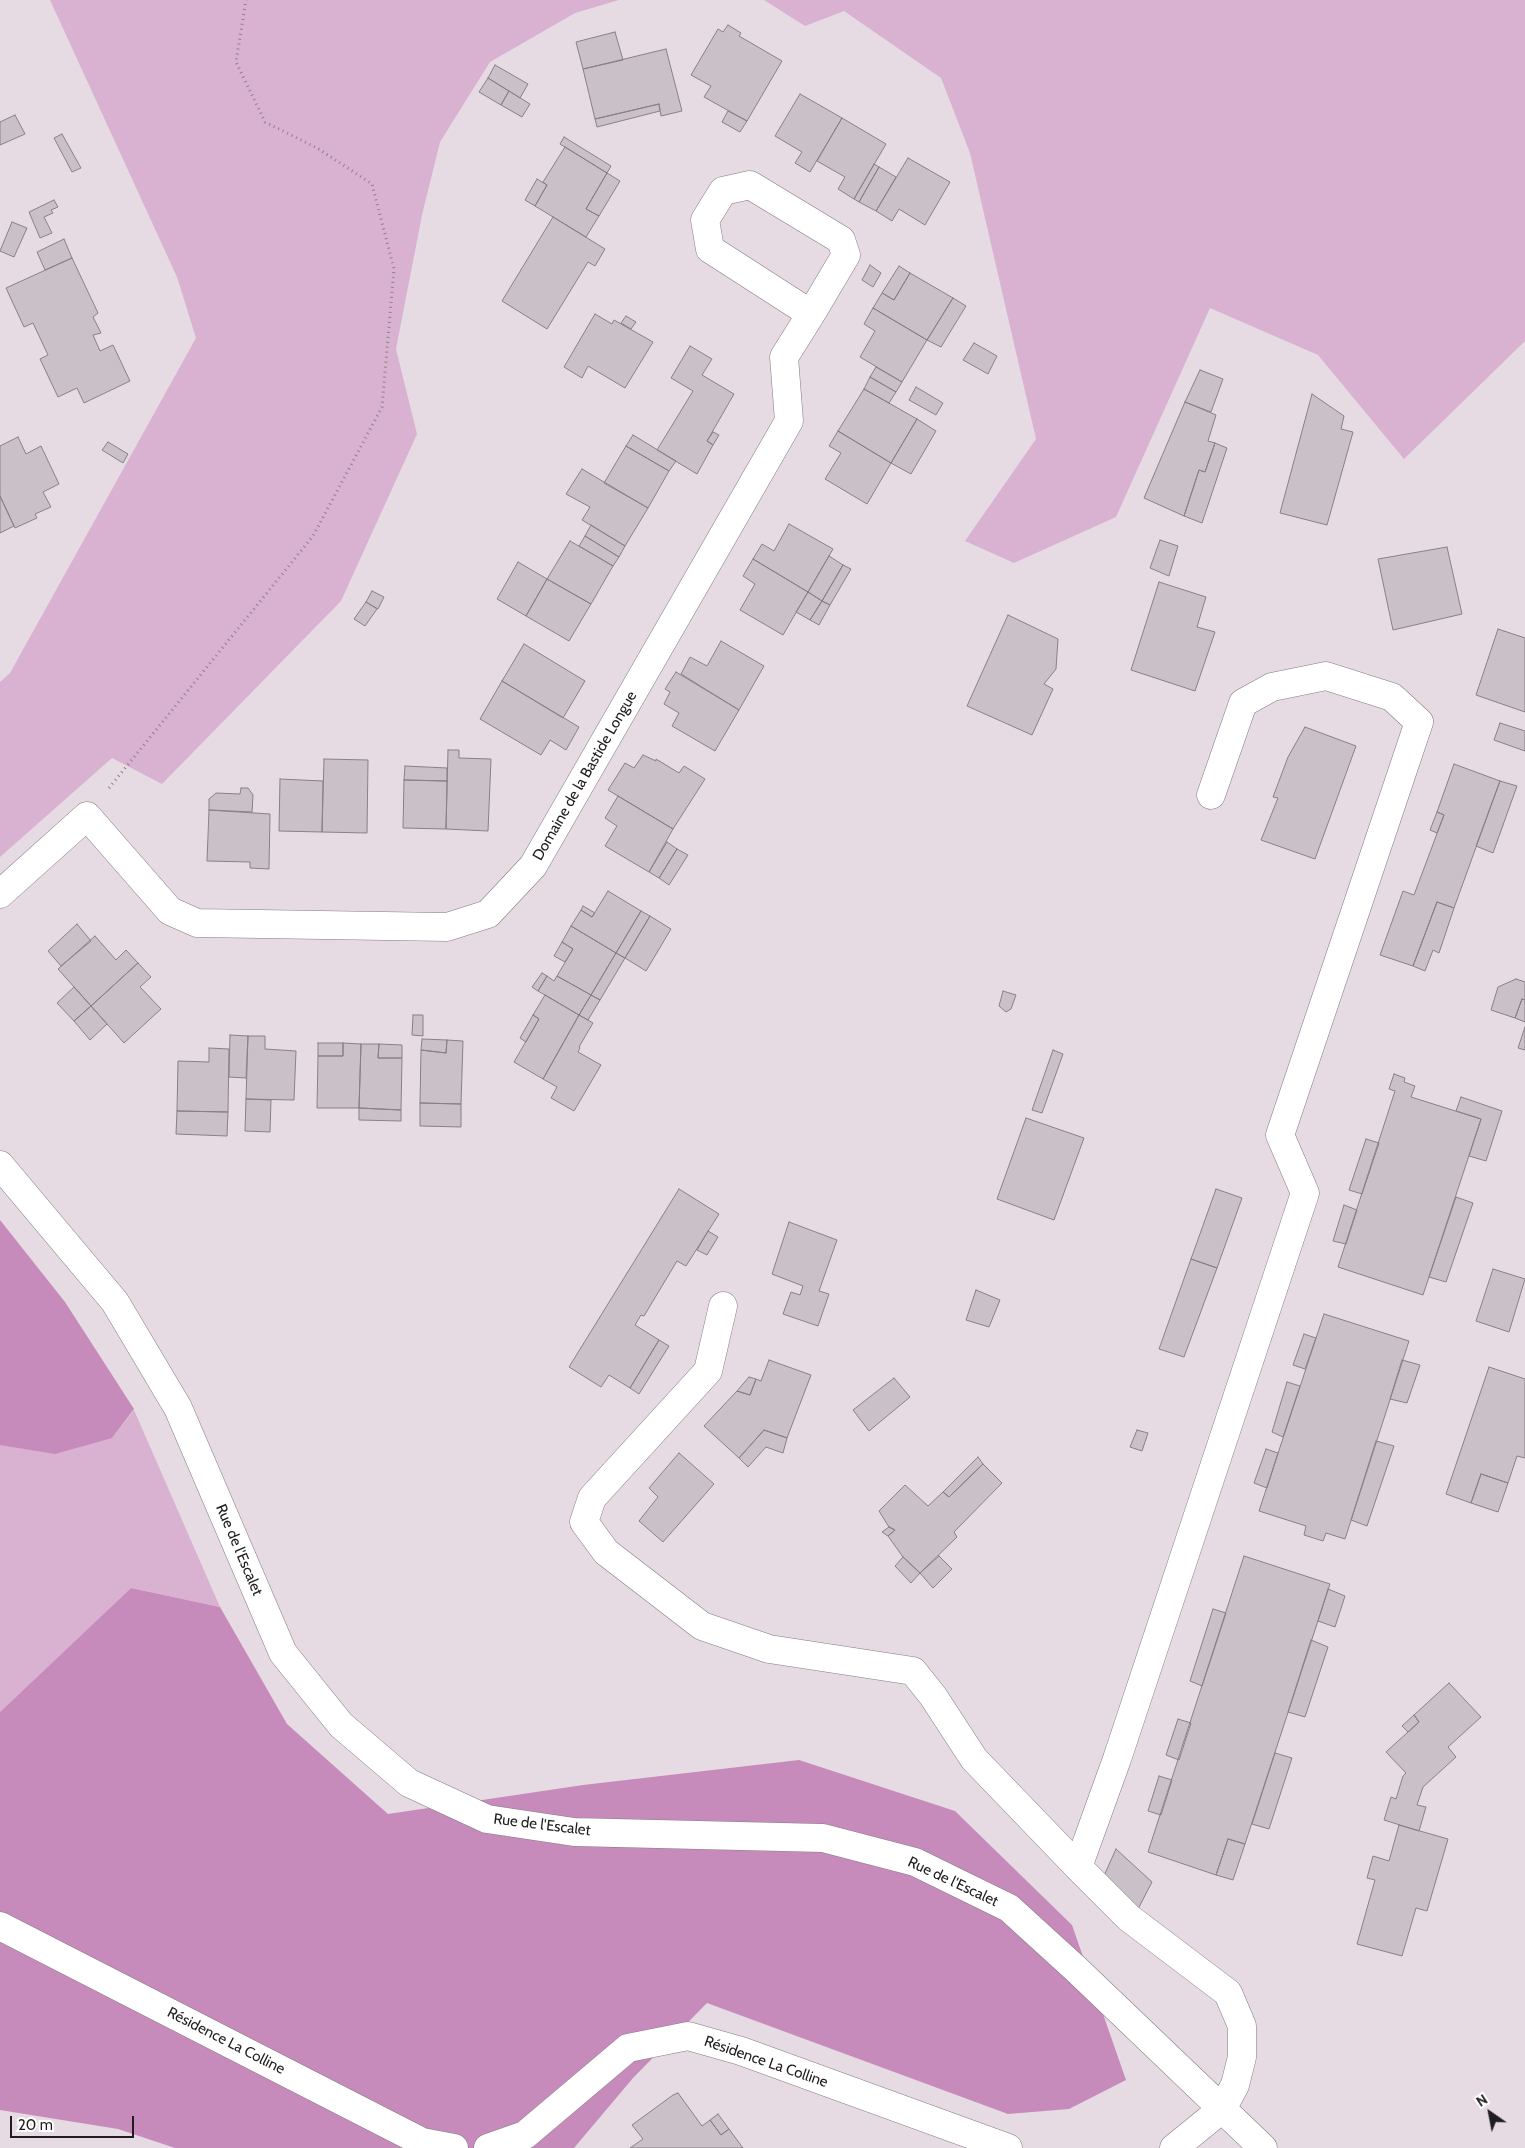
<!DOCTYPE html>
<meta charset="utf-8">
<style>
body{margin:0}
#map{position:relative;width:1525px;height:2148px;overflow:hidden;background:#e6dbe3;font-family:Cabin,sans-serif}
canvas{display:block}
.north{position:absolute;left:1465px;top:2088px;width:50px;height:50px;-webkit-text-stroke:4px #fff;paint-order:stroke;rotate:327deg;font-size:14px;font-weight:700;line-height:20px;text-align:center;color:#201c1f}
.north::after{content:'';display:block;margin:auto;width:18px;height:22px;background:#201c1f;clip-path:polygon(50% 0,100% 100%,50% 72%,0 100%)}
.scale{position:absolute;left:10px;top:2116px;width:124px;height:22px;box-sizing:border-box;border:2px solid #201c1f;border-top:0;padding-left:6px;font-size:15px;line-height:18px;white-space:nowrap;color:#201c1f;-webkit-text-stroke:4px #fff;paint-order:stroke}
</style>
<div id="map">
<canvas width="1525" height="2148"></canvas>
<div class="north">N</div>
<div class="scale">20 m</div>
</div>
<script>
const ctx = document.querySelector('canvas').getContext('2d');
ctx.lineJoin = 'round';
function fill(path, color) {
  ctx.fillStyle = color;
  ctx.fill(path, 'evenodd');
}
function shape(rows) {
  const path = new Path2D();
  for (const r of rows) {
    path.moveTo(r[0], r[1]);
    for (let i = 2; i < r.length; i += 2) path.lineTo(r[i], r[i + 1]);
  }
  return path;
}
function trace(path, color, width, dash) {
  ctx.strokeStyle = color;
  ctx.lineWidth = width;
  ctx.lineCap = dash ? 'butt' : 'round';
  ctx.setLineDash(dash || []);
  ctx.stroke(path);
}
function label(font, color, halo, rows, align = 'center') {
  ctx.font = font + ' Cabin,sans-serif';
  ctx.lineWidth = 5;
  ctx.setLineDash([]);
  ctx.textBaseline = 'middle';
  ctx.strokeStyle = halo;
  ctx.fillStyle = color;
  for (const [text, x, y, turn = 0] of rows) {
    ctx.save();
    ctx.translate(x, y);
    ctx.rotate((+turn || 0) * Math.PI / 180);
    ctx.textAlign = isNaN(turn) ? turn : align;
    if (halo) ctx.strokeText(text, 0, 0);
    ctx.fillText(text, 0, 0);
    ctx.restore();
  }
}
fill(shape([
 [50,0,619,0,575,13,490,62,440,142,422,215,396,349,417,434,341,601,162,784,112,758,0,857,0,682,10,673,196,338,177,277],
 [764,0,1525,0,1525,341,1404,459,1318,355,1210,308,1116,517,1014,563,965,541,1036,439,970,153,941,78,844,11,805,26],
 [134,1410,220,1607,131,1588,0,1712,0,1443,112,1438]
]), '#d9b1d1');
fill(shape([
 [0,1220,65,1302,134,1409,112,1438,55,1454,0,1445],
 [131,1588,220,1607,287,1724,388,1814,583,1785,799,1760,955,1811,1072,1925,1126,2080,1069,2109,1008,2114,707,2003,633,2078,574,2148,175,2148,118,2129,0,2110,0,1712]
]), '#c68bbb');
const building = shape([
 [728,25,741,33,739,36,782,61,747,121,704,97,711,86,691,75,718,29,723,32,728,25],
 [615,32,623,60,583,69,576,42,615,32],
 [666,49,682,111,661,116,659,104,595,119,583,69,666,49],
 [495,65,528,84,520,98,488,78,495,65],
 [488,78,509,91,501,105,479,92,488,78],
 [509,91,530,104,522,117,501,105,509,91],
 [800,94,842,118,810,172,795,163,802,152,775,136,800,94],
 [659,104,660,111,597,127,595,119,659,104],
 [728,111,747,121,740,132,722,122,728,111],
 [15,115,25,134,0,145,0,122,15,115],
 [842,118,886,144,854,199,838,189,845,177,817,161,842,118],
 [62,134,81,168,72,172,54,138,62,134],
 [564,137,611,166,607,173,560,144,564,137],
 [565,147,607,173,586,209,599,216,586,237,535,206,547,185,543,182,565,147],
 [908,158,950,182,925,225,899,209,892,221,876,211,908,158],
 [874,164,879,167,859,202,854,199,874,164],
 [879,167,896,177,876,211,859,202,879,167],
 [607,173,620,181,599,216,586,209,607,173],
 [537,179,547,185,535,206,525,200,537,179],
 [54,200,58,207,51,210,53,213,44,217,52,233,40,238,29,212,54,200],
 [553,217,605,249,595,266,588,262,547,329,502,301,553,217],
 [12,222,27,228,14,257,0,251,12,222],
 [64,239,72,258,45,270,37,252,64,239],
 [72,258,98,313,93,317,101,333,93,335,100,351,113,345,130,381,84,403,77,388,58,397,40,359,48,355,33,323,24,327,6,288,72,258],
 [870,265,881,273,873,287,862,280,870,265],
 [899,266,910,273,894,300,882,293,899,266],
 [910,273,953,298,927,340,873,308,882,293,894,300,910,273],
 [953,298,966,306,941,347,927,340,953,298],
 [873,308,927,340,902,382,860,357,875,331,864,324,873,308],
 [595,314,612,324,614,320,653,342,625,388,588,366,582,378,564,367,595,314],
 [626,316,636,322,631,329,621,323,626,316],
 [974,343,997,356,988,374,963,360,974,343],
 [690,346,712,359,702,375,734,394,707,441,713,445,697,474,657,450,693,391,671,378,690,346],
 [876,367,902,382,896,392,870,377,876,367],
 [1200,370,1223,379,1211,412,1185,402,1200,370],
 [870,377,896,392,889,403,864,389,870,377],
 [916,387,943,403,936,415,909,400,916,387],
 [864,389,917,419,891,463,838,431,864,389],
 [1312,394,1344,416,1341,429,1353,432,1327,525,1280,513,1312,394],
 [1185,402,1216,415,1208,441,1215,443,1205,472,1199,470,1184,516,1144,498,1185,402],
 [917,419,936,431,911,474,891,463,917,419],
 [838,431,891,463,867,504,825,479,841,453,829,446,838,431],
 [713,432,719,435,713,445,707,441,713,432],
 [633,435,676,461,669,471,626,446,633,435],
 [18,437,26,454,41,446,59,484,43,492,51,507,35,514,37,518,15,528,0,496,0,446,18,437],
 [108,442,128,454,123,463,102,450,108,442],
 [1215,443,1227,448,1202,523,1184,516,1199,470,1205,472,1215,443],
 [626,446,669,471,648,508,604,483,626,446],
 [582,469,648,508,625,546,582,520,590,507,566,494,582,469],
 [0,496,14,526,0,533,0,496],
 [789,524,833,549,808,592,753,559,762,544,774,551,789,524],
 [591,525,625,546,619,557,585,536,591,525],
 [585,536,619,557,613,566,579,546,585,536],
 [1160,540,1178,546,1169,576,1150,568,1160,540],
 [570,541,613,566,591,604,547,579,570,541],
 [1447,547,1462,614,1393,630,1378,559,1447,547],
 [829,556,843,565,822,601,808,592,829,556],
 [753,559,808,592,783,635,740,610,755,584,743,576,753,559],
 [518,562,547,579,526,616,497,599,518,562],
 [843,565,851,569,830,605,822,601,843,565],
 [547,579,591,604,569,641,526,616,547,579],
 [1159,582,1206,597,1197,627,1215,632,1195,691,1131,670,1159,582],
 [372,591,384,597,378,609,366,602,372,591],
 [808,592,822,601,810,620,796,612,808,592],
 [822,601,830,605,819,625,810,620,822,601],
 [366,602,377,609,365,626,354,619,366,602],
 [1008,615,1058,639,1056,669,1044,684,1053,689,1032,735,967,706,1008,615],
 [1498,629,1525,638,1525,712,1476,695,1498,629],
 [721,641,764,666,739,710,681,674,690,657,707,666,721,641],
 [524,644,585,681,563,718,502,681,524,644],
 [676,672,739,710,715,751,672,726,679,713,664,704,670,692,665,689,676,672],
 [502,681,579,727,566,750,550,740,541,755,480,719,502,681],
 [1500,723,1525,731,1525,751,1494,740,1500,723],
 [1305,727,1356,746,1315,859,1261,840,1278,798,1273,797,1288,757,1305,727],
 [448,750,459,750,459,758,491,759,488,831,446,829,448,750],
 [643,755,656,761,656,759,679,773,684,766,705,779,673,829,608,790,625,763,634,768,643,755],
 [324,759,368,760,367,833,322,832,324,759],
 [1454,764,1500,781,1454,908,1437,902,1413,966,1380,955,1403,891,1414,895,1444,815,1437,812,1454,764],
 [405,766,447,768,447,781,404,780,405,766],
 [280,779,323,781,322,832,279,831,280,779],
 [404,780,447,781,446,829,403,828,404,780],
 [1500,781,1517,786,1493,853,1476,846,1500,781],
 [241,788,248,788,253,795,252,812,209,810,209,799,216,793,240,794,241,788],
 [618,796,673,829,649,872,605,846,617,826,605,818,618,796],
 [209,810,270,814,269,869,250,868,250,862,207,861,209,810],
 [1437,812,1444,815,1437,833,1430,830,1437,812],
 [667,842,677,849,659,878,649,872,667,842],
 [677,849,688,855,669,885,659,878,677,849],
 [608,891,641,911,616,953,571,926,581,910,592,917,608,891],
 [1437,902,1454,908,1439,953,1433,950,1425,971,1413,966,1437,902],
 [583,906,595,913,592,917,581,910,583,906],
 [641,911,650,916,625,958,616,953,641,911],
 [650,916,671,929,646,971,625,958,650,916],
 [77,924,91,941,61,966,48,951,77,924],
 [571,926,616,953,591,995,557,976,573,949,562,942,571,926],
 [95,936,116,960,126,950,138,963,91,1006,58,969,95,936],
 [562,942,573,949,565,962,554,956,562,942],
 [616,953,625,958,600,1000,591,995,616,953],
 [138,963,151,977,140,987,161,1009,124,1043,91,1006,138,963],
 [542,973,547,976,538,991,532,987,542,973],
 [547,976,554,981,557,976,591,995,579,1015,538,991,547,976],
 [1516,979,1525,982,1525,1000,1522,999,1515,1018,1491,1010,1498,987,1516,979],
 [74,987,91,1006,74,1021,57,1003,74,987],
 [1003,991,1016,995,1011,1009,1006,1012,999,1006,1003,991],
 [545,995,579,1015,543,1079,514,1062,539,1019,533,1015,545,995],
 [591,995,600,1000,588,1020,579,1015,591,995],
 [1522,999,1525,1000,1525,1022,1515,1018,1522,999],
 [91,1006,107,1024,90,1040,74,1021,91,1006],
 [413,1015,423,1015,423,1036,412,1035,413,1015],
 [533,1015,539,1019,526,1042,520,1038,533,1015],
 [579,1015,593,1023,579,1047,580,1048,578,1052,601,1065,574,1111,551,1098,557,1087,543,1079,579,1015],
 [1525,1027,1525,1050,1518,1048,1525,1027],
 [230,1035,248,1036,246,1078,229,1077,230,1035],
 [248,1036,265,1036,265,1049,296,1051,294,1100,246,1099,248,1036],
 [422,1039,447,1040,446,1053,421,1050,422,1039],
 [447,1040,463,1041,461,1104,420,1103,421,1050,446,1053,447,1040],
 [318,1043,343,1043,343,1056,318,1056,318,1043],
 [343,1043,361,1044,359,1108,317,1108,318,1056,343,1056,343,1043],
 [361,1044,379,1044,378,1058,402,1058,401,1110,359,1108,361,1044],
 [379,1044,402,1045,402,1058,378,1058,379,1044],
 [209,1048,229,1049,228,1112,177,1111,178,1061,209,1062,209,1048],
 [1053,1050,1063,1054,1042,1113,1032,1110,1053,1050],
 [1394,1074,1405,1078,1404,1082,1415,1086,1411,1097,1481,1119,1423,1295,1338,1267,1395,1091,1389,1089,1394,1074],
 [1461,1097,1502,1111,1486,1161,1469,1156,1481,1119,1456,1111,1461,1097],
 [246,1099,271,1100,270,1132,245,1131,246,1099],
 [420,1103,461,1104,461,1127,420,1126,420,1103],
 [359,1108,401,1110,401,1121,359,1120,359,1108],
 [177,1111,228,1112,227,1136,176,1134,177,1111],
 [1026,1118,1084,1138,1054,1220,997,1199,1026,1118],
 [1366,1139,1379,1143,1362,1194,1349,1190,1366,1139],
 [679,1189,719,1214,686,1266,677,1261,644,1316,641,1315,635,1325,659,1340,630,1388,609,1375,601,1387,569,1367,679,1189],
 [1216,1189,1242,1198,1217,1268,1191,1259,1216,1189],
 [1456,1197,1473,1203,1446,1282,1429,1277,1456,1197],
 [1344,1205,1357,1210,1346,1244,1333,1241,1344,1205],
 [789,1222,837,1240,819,1291,829,1294,818,1326,783,1314,791,1292,800,1295,803,1286,772,1274,789,1222],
 [708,1231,718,1237,707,1255,697,1250,708,1231],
 [1191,1259,1217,1268,1184,1357,1159,1349,1191,1259],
 [1493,1269,1525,1279,1509,1332,1476,1321,1493,1269],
 [976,1290,1000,1300,989,1327,966,1320,976,1290],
 [1324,1314,1409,1341,1345,1539,1326,1533,1323,1541,1304,1535,1306,1526,1259,1511,1324,1314],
 [1304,1334,1316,1338,1305,1369,1293,1365,1304,1334],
 [659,1340,669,1346,639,1394,630,1388,659,1340],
 [769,1360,811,1375,787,1438,764,1430,739,1458,704,1426,737,1391,750,1395,756,1379,761,1381,769,1360],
 [1402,1360,1420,1365,1407,1403,1390,1399,1402,1360],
 [1489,1367,1525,1379,1525,1458,1517,1456,1508,1483,1481,1474,1471,1503,1446,1494,1489,1367],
 [749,1377,756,1379,750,1395,737,1391,749,1377],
 [894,1378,910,1397,869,1431,853,1410,894,1378],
 [1287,1382,1300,1386,1283,1437,1272,1432,1287,1382],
 [764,1430,787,1438,783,1453,766,1447,748,1467,739,1458,764,1430],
 [1137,1430,1148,1433,1142,1451,1130,1447,1137,1430],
 [1376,1441,1394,1446,1367,1526,1351,1520,1376,1441],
 [1266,1449,1278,1453,1267,1488,1254,1483,1266,1449],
 [679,1453,714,1484,663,1542,639,1521,658,1497,649,1488,679,1453],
 [978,1457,983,1464,949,1497,943,1492,978,1457],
 [983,1464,1002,1483,954,1532,957,1537,920,1573,903,1557,888,1536,895,1530,889,1527,879,1511,905,1485,928,1506,943,1492,949,1497,983,1464],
 [1481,1474,1508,1483,1498,1512,1471,1503,1481,1474],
 [889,1527,895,1530,888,1536,882,1532,889,1527],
 [939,1556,952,1569,933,1588,920,1573,939,1556],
 [1244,1556,1330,1584,1245,1844,1228,1839,1216,1875,1148,1852,1244,1556],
 [903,1557,920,1573,911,1583,895,1566,903,1557],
 [1328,1589,1345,1596,1335,1627,1318,1621,1328,1589],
 [1213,1609,1226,1613,1202,1686,1190,1681,1213,1609],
 [1311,1640,1328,1647,1305,1717,1288,1712,1311,1640],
 [1449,1683,1481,1717,1448,1747,1456,1757,1423,1787,1417,1805,1426,1807,1419,1831,1384,1820,1391,1797,1396,1799,1403,1776,1406,1773,1386,1752,1419,1722,1414,1715,1449,1683],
 [1414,1715,1419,1722,1408,1732,1402,1726,1414,1715],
 [1178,1719,1191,1723,1179,1760,1166,1755,1178,1719],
 [1275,1753,1292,1758,1269,1829,1252,1824,1275,1753],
 [1159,1776,1172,1780,1161,1815,1148,1811,1159,1776],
 [1399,1825,1448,1839,1427,1911,1416,1908,1402,1956,1357,1944,1375,1880,1367,1878,1373,1856,1389,1861,1399,1825],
 [1228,1839,1245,1844,1233,1880,1216,1875,1228,1839],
 [1116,1849,1152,1882,1138,1909,1103,1878,1116,1849],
 [678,2093,702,2126,710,2120,721,2135,729,2129,743,2148,630,2148,643,2139,632,2125,673,2095,678,2093],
 [718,2114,729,2129,721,2135,710,2120,718,2114]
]);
fill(building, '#cac0c7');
trace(building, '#898087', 1);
const minor = shape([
 [0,894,87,816,170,911,197,923,447,927,488,914,533,866,789,421,784,357,811,314,846,255,841,240,750,185,723,191,705,220,710,249,811,314],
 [0,1165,115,1302,178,1408,283,1653,341,1725,409,1783,487,1819,574,1832,823,1838,915,1862,1009,1908,1077,1970,1263,2148],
 [723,1306,708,1371,592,1498,584,1522,606,1552,702,1626,769,1649,913,1671,933,1696,974,1759,1078,1867],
 [0,1926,422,2142,454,2148],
 [488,2148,525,2135,628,2048,688,2036,741,2051,1008,2148],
 [1174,2148,1222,2109,1235,2085,1242,2057,1242,2026,1228,1993,1129,1918,1078,1867,1117,1759,1305,1193,1280,1135,1419,722,1392,697,1326,676,1272,687,1243,703,1211,795]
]);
trace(minor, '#847b82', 29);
trace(shape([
 [109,788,313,536,382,407,394,269,372,184,317,148,265,122,236,62,246,0]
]), '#8b8389', 3, [1, 4]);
trace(minor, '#fff', 28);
label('15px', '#201c1f', '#fff', [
 ["Domaine de la Bastide Longue",585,776,-60],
 ["Rue de l'Escalet",239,1550,67],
 ["Rue de l'Escalet",542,1825,7],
 ["Rue de l'Escalet",953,1882,25],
 ["Résidence La Colline",226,2041,27],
 ["Résidence La Colline",766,2062,19]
]);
</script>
